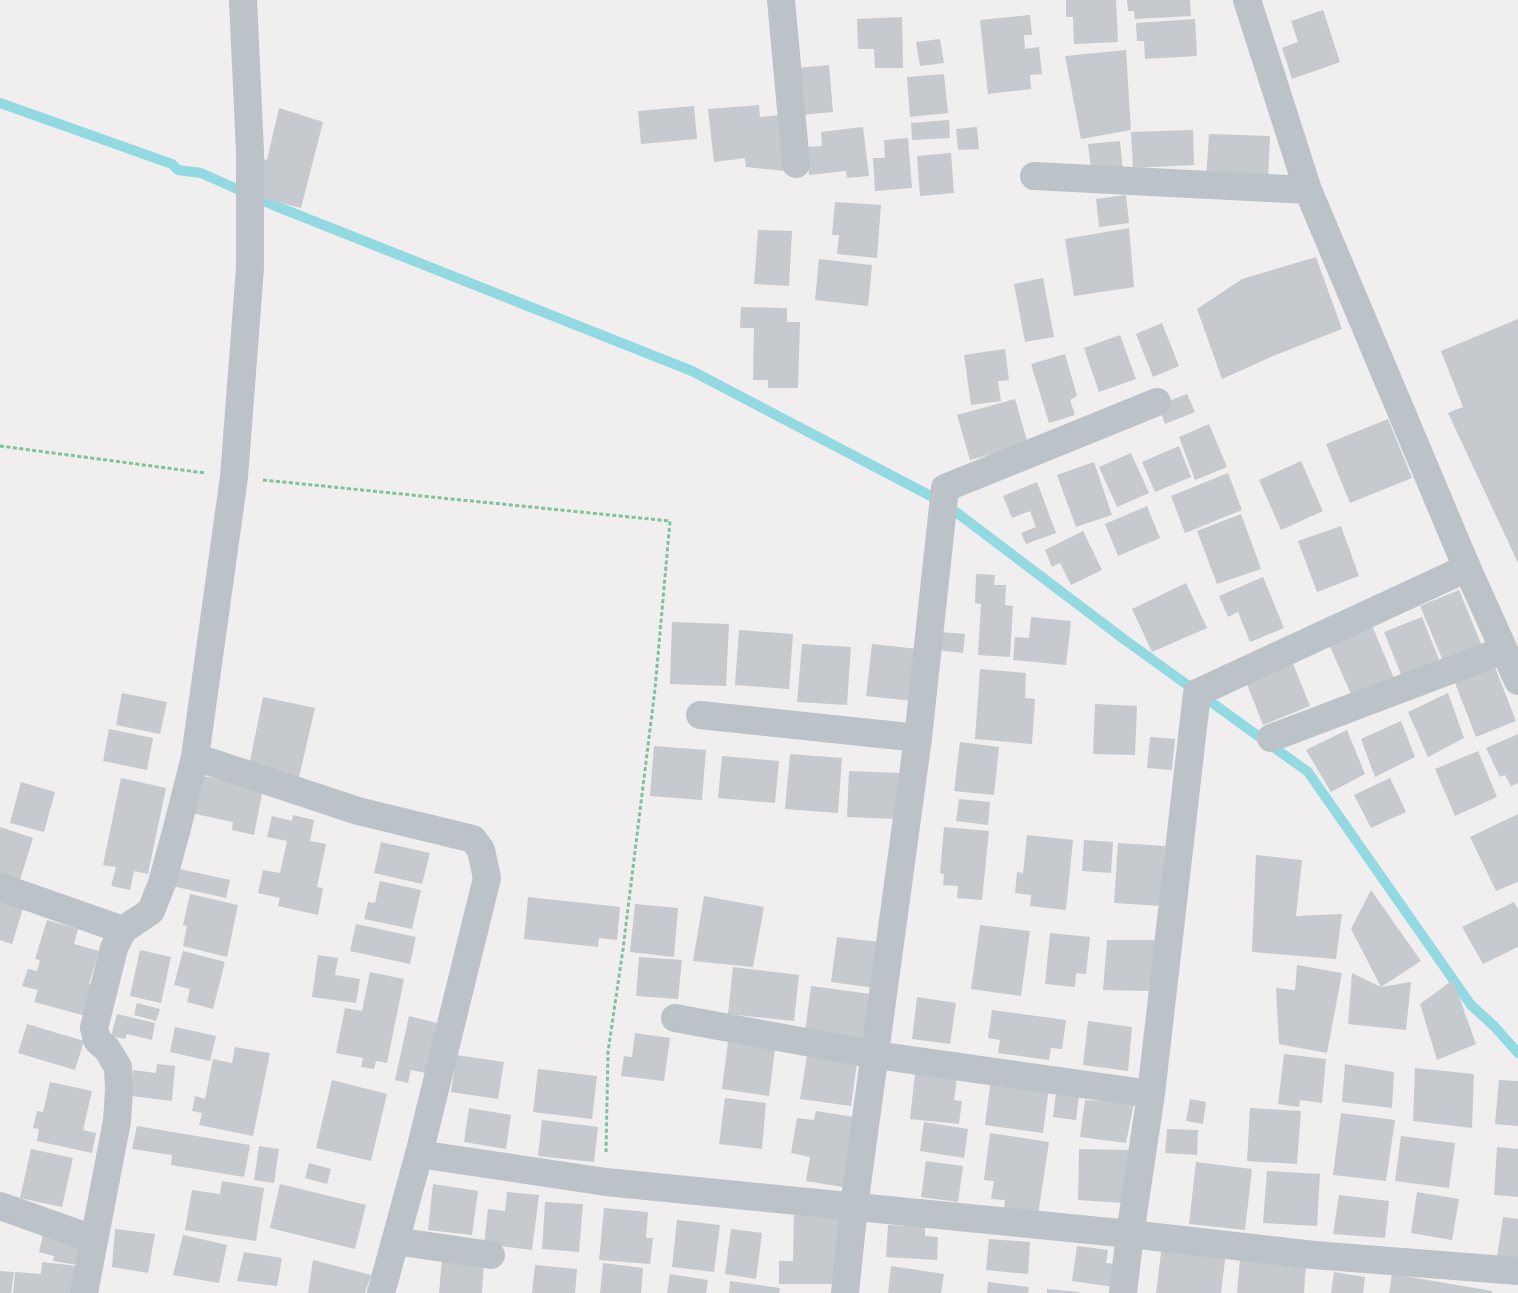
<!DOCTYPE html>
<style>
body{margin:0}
canvas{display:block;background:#f0eeee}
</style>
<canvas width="1518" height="1293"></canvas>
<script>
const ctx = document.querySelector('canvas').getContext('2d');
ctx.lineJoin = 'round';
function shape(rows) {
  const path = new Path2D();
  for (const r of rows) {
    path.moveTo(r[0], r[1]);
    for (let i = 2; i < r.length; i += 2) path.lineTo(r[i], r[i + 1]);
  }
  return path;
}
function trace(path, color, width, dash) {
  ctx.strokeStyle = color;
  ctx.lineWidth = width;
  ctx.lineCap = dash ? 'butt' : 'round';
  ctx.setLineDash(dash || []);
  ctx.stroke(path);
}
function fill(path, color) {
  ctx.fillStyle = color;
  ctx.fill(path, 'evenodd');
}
trace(shape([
 [0,103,172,164,178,170,201,173,273,205,692,371,944,503,1125,640,1308,772,1471,1005,1494,1026,1518,1053]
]), '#92d9e1', 10);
fill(shape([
 [1066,0,1116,0,1118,42,1074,44,1073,17,1066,17],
 [1127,0,1190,0,1191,16,1135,19,1134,11,1128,11],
 [1323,10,1340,62,1292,79,1282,48,1298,42,1291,21],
 [1030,15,1032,35,1024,35,1025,49,1039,47,1042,74,1030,75,1031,89,988,94,980,20],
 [902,17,903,68,875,68,874,49,858,49,857,19],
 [1195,19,1197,56,1145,59,1144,41,1137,41,1136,23],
 [940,39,944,63,920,66,916,42],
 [1126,50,1131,130,1081,139,1065,56],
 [829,65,833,112,800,115,796,68],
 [944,74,948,113,910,117,907,77],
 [759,105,760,117,780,115,785,171,746,167,745,158,714,162,708,109],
 [694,106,697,139,641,144,638,111],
 [279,108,323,122,301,208,263,198,261,158,267,160],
 [949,120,950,138,912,140,911,123],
 [863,127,869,176,847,178,846,171,809,175,806,147,822,146,821,132],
 [977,127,979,149,958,150,956,129],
 [1193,130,1194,165,1133,168,1131,132],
 [1209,134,1270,136,1268,180,1206,180],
 [908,138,912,188,875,191,873,158,885,158,884,140],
 [1120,141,1123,173,1092,177,1088,144],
 [951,153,954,193,920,196,917,156],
 [1126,195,1129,223,1099,227,1096,199],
 [835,202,881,205,877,258,837,254,839,235,832,235],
 [1129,228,1134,287,1074,296,1065,239],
 [758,230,792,231,789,286,754,284],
 [1316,257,1342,329,1273,356,1222,379,1197,309,1242,279],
 [819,259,872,265,868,306,815,300],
 [1043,278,1054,337,1025,342,1014,284],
 [741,307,787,308,787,322,800,322,798,388,768,388,768,380,753,380,754,328,740,328],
 [1518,319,1518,563,1448,413,1463,407,1441,351],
 [1162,323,1179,366,1153,377,1136,334],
 [1120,335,1136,379,1099,392,1084,348],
 [1005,349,1009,380,998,381,1001,401,971,405,964,355],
 [1065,354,1077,396,1070,400,1075,415,1049,423,1031,364],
 [1187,394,1195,412,1165,424,1158,405],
 [1015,399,1028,444,970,460,957,415],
 [1388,419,1412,478,1350,503,1326,444],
 [1209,424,1227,467,1195,480,1179,437],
 [1179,446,1191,477,1155,492,1142,462],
 [1131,453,1149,493,1117,507,1099,467],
 [1301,461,1323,511,1281,530,1259,480],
 [1094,462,1112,515,1076,527,1057,475],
 [1228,473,1242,510,1185,533,1171,496],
 [1037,482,1056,533,1026,544,1021,533,1036,527,1030,511,1012,518,1003,496],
 [1147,506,1160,538,1118,556,1105,524],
 [1241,514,1261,569,1217,584,1197,531],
 [1341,526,1359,576,1317,592,1298,541],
 [1083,531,1102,570,1071,585,1060,563,1052,567,1045,550],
 [976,574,995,575,994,585,1006,585,1005,605,1013,606,1010,657,978,655,981,604,975,603],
 [1263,577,1284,628,1250,642,1238,612,1228,617,1219,596],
 [1186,583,1207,628,1152,652,1132,609],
 [1459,590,1482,646,1443,661,1420,606],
 [1031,617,1071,621,1066,665,1013,660,1015,637,1029,638],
 [1422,617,1440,662,1402,677,1384,632],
 [672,622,729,624,726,686,670,684],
 [1371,623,1396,683,1354,701,1328,642],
 [739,630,793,634,789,689,735,685],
 [939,632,965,634,963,653,937,650],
 [802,644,851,647,847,705,797,702],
 [872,644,918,649,913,701,866,696],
 [1292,661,1310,706,1263,725,1245,679],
 [1495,667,1516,721,1476,737,1455,683],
 [980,669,1026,673,1025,698,1035,699,1032,744,975,739],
 [122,693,167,702,160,734,116,725],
 [1448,693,1464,738,1428,757,1408,712],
 [263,697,315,708,299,777,249,766],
 [1095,704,1137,706,1135,755,1093,754],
 [1401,721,1415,757,1375,777,1361,739],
 [109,729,153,738,147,770,103,761],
 [1347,730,1365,774,1331,792,1306,750],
 [1518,734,1518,783,1511,786,1505,775,1500,777,1486,748],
 [1150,737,1175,739,1172,770,1147,768],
 [960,742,999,747,994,795,954,791],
 [654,746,706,750,702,800,650,796],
 [1478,751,1497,797,1455,816,1435,769],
 [790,754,842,758,838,813,785,809],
 [722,756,779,761,775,803,718,798],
 [849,771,899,773,897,819,847,817],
 [199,775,263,789,254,835,232,830,233,822,191,813],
 [121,778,166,788,148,874,134,871,130,890,111,886,116,867,103,865],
 [1390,778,1406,812,1371,828,1354,795],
 [21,782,55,792,44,832,10,823],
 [959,799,990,802,988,825,956,821],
 [1518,814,1518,882,1496,891,1470,837],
 [293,815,314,820,310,841,326,844,317,887,323,888,318,915,278,906,280,898,258,893,263,870,280,873,287,841,267,837,272,816,292,821],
 [0,827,33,838,19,883,0,877],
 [944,827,989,831,982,900,957,898,958,886,943,885,944,874,940,873],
 [1027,835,1073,840,1066,910,1030,906,1031,895,1015,893,1017,872,1023,873],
 [1084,840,1113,842,1111,873,1082,871],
 [381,842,430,853,422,884,374,873],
 [1118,843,1165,846,1162,906,1114,903],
 [1256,855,1302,860,1296,916,1342,914,1336,959,1252,952],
 [175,868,230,880,226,898,172,886],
 [380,881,421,890,412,929,364,919,368,902,375,903],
 [1371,890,1421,961,1381,987,1411,982,1406,1030,1348,1024,1352,973,1381,987,1351,929],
 [190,894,238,905,227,957,183,946,187,926,183,925],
 [704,896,764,907,753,967,693,961],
 [0,897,24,905,12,944,0,940],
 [528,897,620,907,617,940,599,938,598,947,524,939],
 [1514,902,1518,909,1518,947,1483,964,1462,927],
 [635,904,678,908,674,957,630,952],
 [47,920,78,929,74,944,99,951,89,984,95,985,86,1016,34,1002,38,990,22,986,28,969,37,971,40,960,35,959],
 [356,924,416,937,410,964,350,951],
 [980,925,1030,931,1021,996,971,989],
 [1050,933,1090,937,1086,974,1076,973,1075,987,1045,984],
 [837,937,880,942,875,988,831,982],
 [1107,940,1158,940,1152,991,1103,990],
 [140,950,171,957,161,1003,130,996],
 [183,951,225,962,213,1009,187,1002,190,989,174,985],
 [318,955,338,958,335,975,360,979,356,1003,312,997],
 [639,957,682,960,678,999,636,996],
 [1297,965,1342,973,1327,1053,1279,1044,1276,988,1295,990],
 [733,967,799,975,794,1021,728,1014],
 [370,972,404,979,387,1063,376,1061,374,1069,361,1067,363,1058,336,1053,345,1008,362,1011],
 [1453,980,1476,1044,1437,1060,1420,1004],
 [811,986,871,994,865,1040,805,1032],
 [917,997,956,1003,950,1044,912,1039],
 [137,1003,160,1009,156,1021,134,1015],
 [992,1010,1066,1020,1062,1049,1051,1048,1049,1060,998,1053,1000,1040,988,1038],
 [117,1014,155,1023,152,1040,127,1034,125,1039,111,1036],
 [409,1016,441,1024,430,1074,411,1070,408,1083,395,1080],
 [1088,1021,1132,1027,1128,1071,1083,1065],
 [27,1024,84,1041,75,1070,18,1053],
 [175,1027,216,1036,210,1061,170,1052],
 [635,1033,670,1038,664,1081,621,1076,624,1056,632,1057],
 [728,1042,775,1049,769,1096,722,1089],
 [235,1047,270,1053,253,1136,199,1125,202,1113,192,1111,195,1096,205,1099,213,1059,232,1063],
 [1284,1054,1326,1059,1322,1103,1300,1100,1299,1107,1278,1104],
 [456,1055,504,1062,498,1099,451,1092],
 [807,1056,857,1063,851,1106,800,1099],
 [157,1064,175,1066,172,1101,131,1096,133,1070,156,1073],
 [1345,1064,1394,1072,1392,1108,1342,1102],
 [1415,1068,1474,1074,1472,1128,1413,1121],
 [538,1069,597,1076,592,1119,533,1112],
 [915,1073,957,1078,954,1100,962,1101,959,1124,910,1119],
 [991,1078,1049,1087,1043,1133,985,1125],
 [332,1080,387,1094,371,1161,316,1148],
 [1499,1080,1518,1081,1518,1126,1495,1124],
 [50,1082,92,1091,83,1130,96,1133,92,1153,37,1141,39,1129,33,1128,37,1111,43,1112],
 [1056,1093,1079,1096,1076,1120,1053,1117],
 [725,1098,766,1103,762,1149,719,1144],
 [1190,1099,1206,1102,1203,1124,1186,1121],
 [1085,1100,1134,1103,1126,1143,1080,1137],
 [469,1108,511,1115,506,1149,464,1142],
 [1250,1108,1301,1111,1297,1164,1247,1161],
 [816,1111,860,1118,849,1188,806,1181,810,1157,791,1153,797,1118,814,1120],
 [1341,1113,1395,1120,1386,1181,1333,1175],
 [542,1120,598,1127,594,1162,538,1156],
 [924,1122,968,1129,964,1158,920,1151],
 [137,1126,250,1145,244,1177,171,1165,172,1155,132,1149],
 [1167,1129,1198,1130,1197,1155,1165,1153],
 [990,1133,1049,1142,1038,1215,1004,1209,1005,1200,991,1199,994,1181,984,1180],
 [1401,1136,1455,1143,1449,1188,1395,1181],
 [259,1146,279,1149,274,1183,254,1180],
 [1497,1147,1518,1149,1518,1197,1494,1195],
 [31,1149,73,1158,62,1207,20,1198],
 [1079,1149,1131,1150,1124,1203,1078,1200],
 [926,1161,963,1166,958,1202,921,1197],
 [1196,1162,1252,1169,1245,1230,1189,1224],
 [309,1163,331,1169,327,1184,305,1178],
 [1267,1171,1320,1174,1317,1226,1263,1223],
 [222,1181,264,1188,256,1241,185,1230,192,1190,220,1194],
 [280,1184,366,1205,355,1249,270,1228],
 [433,1184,478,1191,472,1235,428,1230],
 [507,1192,539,1195,532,1250,484,1244,488,1209,505,1211],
 [1417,1192,1459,1199,1452,1240,1411,1233],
 [1339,1195,1389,1201,1385,1238,1333,1234],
 [545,1202,583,1204,579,1252,542,1249],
 [604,1208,648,1212,646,1238,653,1238,650,1264,599,1260],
 [794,1210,842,1211,834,1284,779,1284,779,1261,793,1261],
 [1503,1217,1518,1219,1518,1267,1496,1264],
 [677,1220,720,1225,714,1272,672,1267],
 [888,1225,925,1227,925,1236,938,1237,937,1260,886,1257],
 [115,1229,155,1234,148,1273,112,1267],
 [731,1229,762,1233,756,1279,725,1274],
 [43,1235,79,1246,78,1265,53,1261,54,1256,39,1252],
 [183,1235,227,1245,219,1283,173,1275],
 [989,1239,1030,1242,1028,1274,986,1270],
 [1162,1245,1226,1252,1221,1293,1156,1293],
 [1077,1246,1108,1250,1106,1263,1117,1264,1114,1287,1072,1281],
 [244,1252,282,1258,277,1286,237,1281],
 [442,1259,484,1262,482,1293,439,1293],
 [1240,1259,1306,1264,1304,1293,1237,1293],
 [313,1260,371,1275,365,1293,308,1293],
 [42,1262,78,1266,75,1293,13,1293,15,1272,41,1274],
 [603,1263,643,1268,641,1293,600,1293],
 [535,1265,577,1269,575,1293,532,1293],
 [891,1266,944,1274,941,1293,888,1293],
 [0,1271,14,1272,11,1293,0,1293],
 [1334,1272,1365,1277,1363,1293,1331,1293],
 [670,1274,708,1280,706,1293,667,1293],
 [1392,1274,1492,1291,1492,1293,1389,1293],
 [730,1281,780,1288,779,1293,729,1293],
 [988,1282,1029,1287,1028,1293,987,1293],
 [1047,1289,1080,1292,1079,1293,1047,1293]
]), '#c6c9cd');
trace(shape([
 [0,446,205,473],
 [263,480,670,521,655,689,623,949,608,1052,606,1152]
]), '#7cc399', 3, [4, 2.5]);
trace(shape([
 [781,0,796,164],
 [1247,0,1308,190,1467,568,1518,681],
 [1034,176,1308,190],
 [700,715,918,738],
 [1271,738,1504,650],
 [195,757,358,811,473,839,481,850,487,878,419,1154,381,1293],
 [0,887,123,930],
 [675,1018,876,1055,1151,1094],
 [419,1154,606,1182,1130,1234,1314,1255,1518,1271],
 [0,1206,93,1239],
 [395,1241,491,1255],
 [84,1293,117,1121,119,1089,118,1067,107,1049,97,1040,94,1028,114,948,123,930,151,911,162,883,177,828,195,757,234,477,250,268,250,152,243,0],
 [845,1293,854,1206,918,738,945,488,1157,402],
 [1123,1293,1130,1234,1151,1094,1197,693,1467,568]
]), '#bbc3c9', 28);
</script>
